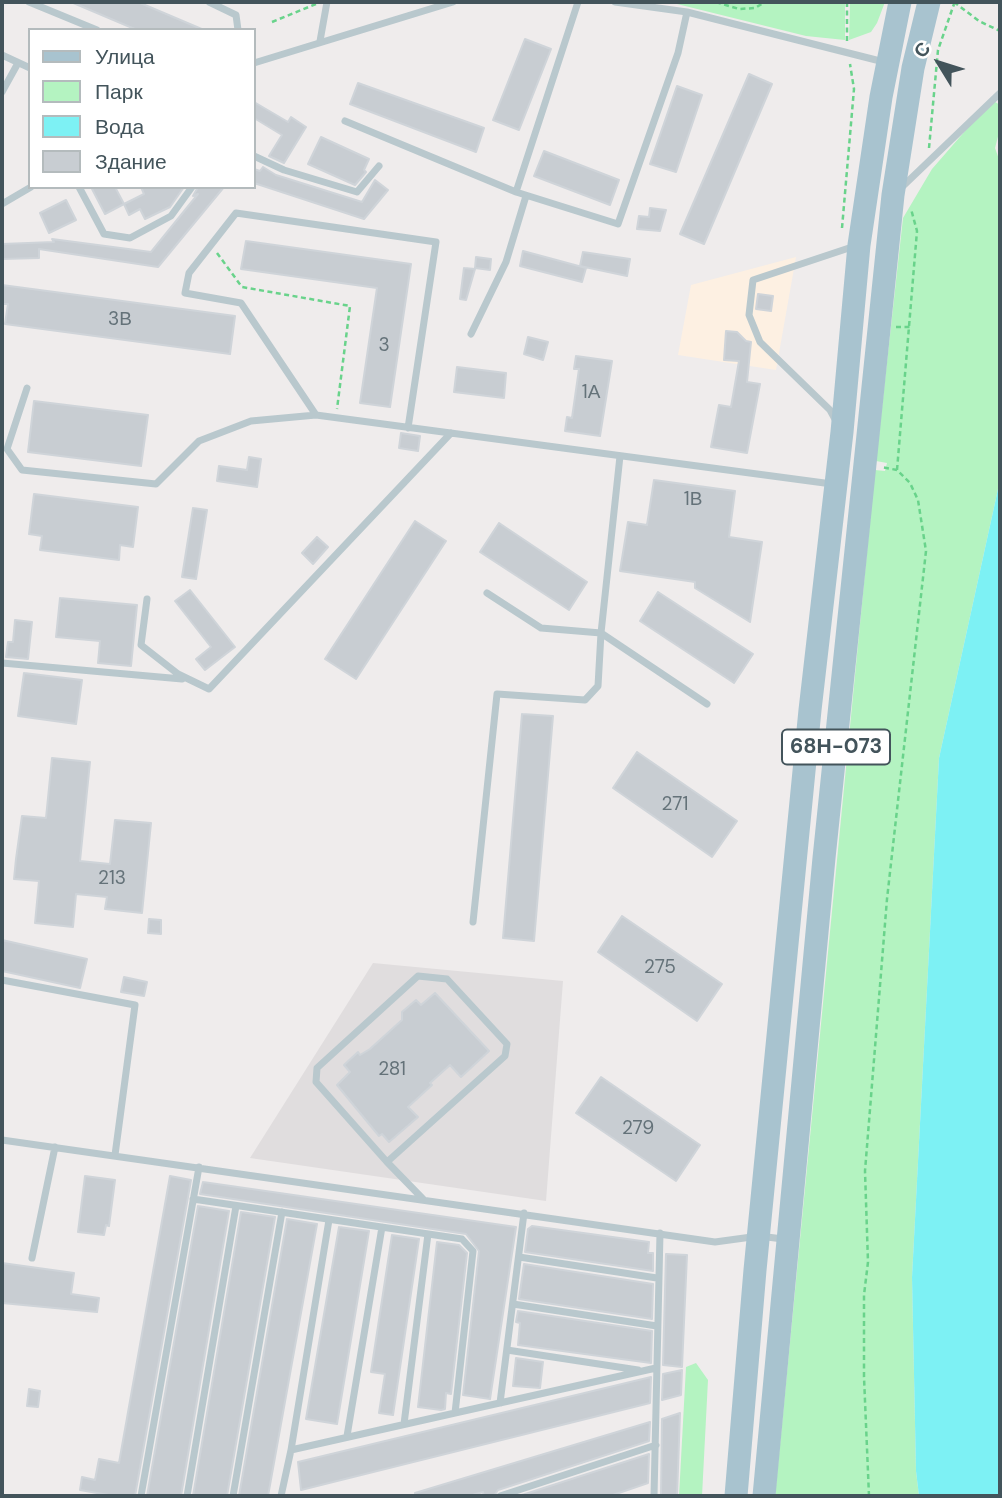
<!DOCTYPE html>
<meta charset="utf-8">
<style>
body{margin:0}
#map{position:relative;width:1002px;height:1498px;overflow:hidden;background:#efecec;font-family:"DM Sans",sans-serif}
canvas{display:block}
.frame{position:absolute;inset:0;border:4px solid #43545b;pointer-events:none}
.legend{position:absolute;left:28px;top:28px;width:228px;height:161px;box-sizing:border-box;background:#fff;border:2px solid #b4bbbd;margin:0;padding:9px 12px;list-style:none;font-size:21px;color:#43545b}
.legend li{display:flex;align-items:center;gap:14px;height:35px}
.legend b{width:35px;border:2px solid #b4bbbd}
.north{position:absolute;left:904px;top:28px;width:70px;height:70px;-webkit-text-stroke:5px #fff;paint-order:stroke;rotate:308deg;font-size:19px;font-weight:700;line-height:28px;text-align:center;color:#43545b}
.north::after{content:'';display:block;margin:auto;width:24px;height:32px;background:#43545b;clip-path:polygon(50% 0,100% 100%,50% 72%,0 100%)}
</style>
<div id="map">
<canvas width="1002" height="1498"></canvas>
<div class="frame"></div>
<ul class="legend">
<li><b style="height:9px;background:#a8c3cf"></b>Улица</li>
<li><b style="height:19px;background:#b4f3c1"></b>Парк</li>
<li><b style="height:19px;background:#7df1f4"></b>Вода</li>
<li><b style="height:19px;background:#c8cdd2"></b>Здание</li>
</ul>
<div class="north">С</div>
</div>
<script>
const ctx = document.querySelector('canvas').getContext('2d');
ctx.lineJoin = 'round';
function fill(path, color) {
  ctx.fillStyle = color;
  ctx.fill(path, 'evenodd');
}
function shape(rows) {
  const path = new Path2D();
  for (const r of rows) {
    path.moveTo(r[0], r[1]);
    for (let i = 2; i < r.length; i += 2) path.lineTo(r[i], r[i + 1]);
  }
  return path;
}
function trace(path, color, width, dash) {
  ctx.strokeStyle = color;
  ctx.lineWidth = width;
  ctx.lineCap = dash ? 'butt' : 'round';
  ctx.setLineDash(dash || []);
  ctx.stroke(path);
}
function label(font, color, halo, rows, align = 'center') {
  ctx.font = font + ' "DM Sans",sans-serif';
  ctx.lineWidth = 5;
  ctx.setLineDash([]);
  ctx.textBaseline = 'middle';
  ctx.strokeStyle = halo;
  ctx.fillStyle = color;
  for (const [text, x, y, turn = 0] of rows) {
    ctx.save();
    ctx.translate(x, y);
    ctx.rotate((+turn || 0) * Math.PI / 180);
    ctx.textAlign = isNaN(turn) ? turn : align;
    if (halo) ctx.strokeText(text, 0, 0);
    ctx.fillText(text, 0, 0);
    ctx.restore();
  }
}
fill(shape([
 [796,257,776,370,678,355,691,285]
]), '#fdf0e2');
fill(shape([
 [373,963,563,981,546,1201,250,1158]
]), '#e0ddde');
fill(shape([
 [669,2,845,2,845,40,806,36],
 [850,2,885,2,877,23,871,32,849,40],
 [992,100,1000,105,1000,129,995,148,1000,162,1000,480,939,758,912,1277,916,1471,919,1496,775,1496,875,470,885,471,887,463,876,461,903,218,932,169],
 [696,1363,708,1380,702,1496,679,1496,686,1367]
]), '#b4f3c1');
fill(shape([
 [1000,480,1000,1496,919,1496,916,1471,912,1277,939,758]
]), '#7df1f4');
const building = shape([
 [71,2,138,2,204,30,137,30,71,2],
 [525,39,551,49,519,130,493,120,525,39],
 [749,74,772,84,704,244,680,234,749,74],
 [358,83,484,128,476,152,350,104,358,83],
 [677,86,702,95,676,172,650,164,677,86],
 [254,102,288,122,291,117,306,127,284,163,269,156,282,135,254,118,254,102],
 [321,137,369,159,364,170,366,172,355,185,308,164,321,137],
 [544,151,619,180,610,205,534,176,544,151],
 [263,167,276,175,362,202,375,180,388,190,364,219,254,183,254,169,260,171,263,167],
 [91,187,115,187,124,204,105,214,91,187],
 [141,187,184,187,170,207,145,219,140,209,129,215,124,204,144,194,141,187],
 [198,187,224,187,158,267,39,249,39,258,2,259,2,244,54,242,52,239,151,252,198,194,193,196,198,187],
 [66,200,76,220,49,233,40,213,66,200],
 [650,208,666,210,660,231,637,229,639,216,649,217,650,208],
 [246,241,411,264,390,407,360,403,377,288,241,269,246,241],
 [523,251,586,268,582,282,520,266,523,251],
 [583,252,630,259,627,276,580,266,583,252],
 [476,257,491,259,490,270,475,268,476,257],
 [464,268,475,269,466,300,460,299,464,268],
 [2,285,235,316,230,354,5,324,8,304,2,304,2,285],
 [758,294,773,296,771,311,756,309,758,294],
 [726,331,737,332,746,341,751,342,747,382,760,384,747,453,711,447,719,405,731,407,739,361,724,360,726,331],
 [528,337,548,342,543,360,524,354,528,337],
 [576,356,612,361,600,436,565,431,567,417,572,418,579,369,574,369,576,356],
 [457,367,506,373,504,398,454,392,457,367],
 [34,401,148,415,141,466,28,452,34,401],
 [401,433,420,436,418,451,399,448,401,433],
 [249,457,261,459,257,487,217,481,219,466,247,470,249,457],
 [654,480,735,491,729,537,762,542,750,622,695,588,695,582,620,571,628,522,647,525,654,480],
 [34,494,138,507,133,547,120,545,119,560,40,550,42,536,29,534,34,494],
 [193,508,207,510,196,579,182,577,193,508],
 [415,521,446,541,356,679,325,659,415,521],
 [499,523,587,582,569,610,480,552,499,523],
 [317,537,328,547,313,564,302,553,317,537],
 [190,590,235,647,205,670,196,659,211,647,175,601,190,590],
 [658,592,753,654,734,683,640,621,658,592],
 [60,598,137,605,131,666,98,663,100,641,56,637,60,598],
 [15,620,32,622,28,659,6,657,8,642,13,642,15,620],
 [24,673,82,680,76,724,18,716,24,673],
 [522,714,553,716,534,941,503,938,522,714],
 [637,752,737,821,712,857,613,788,637,752],
 [52,758,90,762,80,861,110,864,115,820,151,823,142,913,105,909,107,897,76,894,73,927,35,923,39,881,14,879,16,859,22,816,46,818,52,758],
 [622,916,722,984,697,1021,598,952,622,916],
 [149,919,161,920,161,934,148,933,149,919],
 [2,940,87,959,80,988,2,971,2,940],
 [124,977,147,982,144,996,121,992,124,977],
 [435,993,489,1051,461,1077,450,1065,430,1083,432,1085,408,1107,418,1117,389,1142,382,1134,379,1136,337,1085,350,1072,344,1065,358,1052,360,1055,370,1049,402,1020,402,1012,416,1000,421,1005,435,993],
 [601,1077,700,1145,676,1181,576,1113,601,1077],
 [85,1176,115,1180,109,1226,106,1225,104,1235,78,1232,85,1176],
 [170,1176,191,1180,135,1496,114,1496,80,1490,82,1477,95,1480,99,1459,119,1463,170,1176],
 [203,1182,516,1227,490,1399,463,1395,479,1251,466,1234,200,1194,203,1182],
 [198,1206,229,1211,181,1496,147,1496,198,1206],
 [241,1212,275,1217,227,1496,193,1496,241,1212],
 [287,1219,317,1224,268,1496,239,1496,287,1219],
 [532,1226,649,1242,648,1253,653,1253,653,1271,525,1252,528,1229,532,1226],
 [339,1227,369,1231,337,1424,306,1419,339,1227],
 [392,1235,419,1239,393,1415,379,1413,385,1374,371,1372,392,1235],
 [437,1242,459,1245,467,1253,451,1394,446,1393,445,1409,441,1410,418,1407,437,1242],
 [666,1254,687,1255,682,1367,663,1365,666,1254],
 [2,1263,74,1273,71,1294,99,1298,97,1312,2,1303,2,1263],
 [524,1264,653,1284,652,1319,519,1299,524,1264],
 [518,1311,652,1331,651,1363,518,1345,520,1323,516,1322,518,1311],
 [516,1358,543,1362,540,1388,513,1386,516,1358],
 [682,1370,681,1395,662,1400,663,1374,682,1370],
 [651,1377,650,1403,301,1490,298,1462,651,1377],
 [29,1389,40,1391,38,1407,27,1406,29,1389],
 [680,1413,677,1496,661,1496,662,1419,680,1413],
 [650,1422,649,1441,498,1490,494,1496,484,1496,483,1492,469,1496,415,1496,415,1493,650,1422],
 [649,1454,648,1483,610,1496,519,1496,649,1454]
]);
fill(building, '#c8cdd2');
trace(building, '#cfd4d9', 2);
trace(shape([
 [716,2,739,9,755,8,765,2],
 [847,2,847,44],
 [954,2,979,21,1000,31],
 [272,22,316,4],
 [929,148,938,50,954,4],
 [842,228,854,89,850,64],
 [217,253,242,287,350,306,337,409],
 [896,327,911,327],
 [897,470,917,231,911,209],
 [869,1496,864,1377,864,1295,868,1262,865,1171,887,899,926,551,918,500,910,483,897,470,881,467]
]), '#69d38b', 2.5, [5, 3.5]);
trace(shape([
 [29,2,97,30],
 [209,2,236,15,238,30],
 [615,2,687,12,884,62],
 [320,41,327,2],
 [2,55,30,68],
 [254,63,453,2],
 [2,92,18,63],
 [345,121,516,192,578,2],
 [254,156,284,170,357,192,379,166],
 [79,187,104,234,130,238,171,216,192,187],
 [902,187,1000,93],
 [516,192,618,224,678,53,687,12],
 [2,204,31,187],
 [471,334,506,262,526,196],
 [27,388,7,449,22,470,156,484,199,441,251,421,316,415,832,484],
 [316,415,241,303,185,293,189,273,236,213,436,242,408,428],
 [836,421,830,410,760,342,749,315,753,280,855,246],
 [487,593,541,628,601,633,620,456],
 [147,599,141,645,178,674,209,689,451,433],
 [2,663,182,679],
 [473,922,497,694,585,700,598,686,601,633,707,704],
 [2,980,135,1005,115,1155],
 [2,1140,715,1242,759,1236,783,1239],
 [387,1162,505,1056,507,1044,447,979,418,976,317,1068,316,1082,387,1162,423,1199],
 [193,1199,462,1239,473,1251,455,1413,656,1368],
 [329,1220,291,1450,455,1413],
 [519,1257,657,1278],
 [32,1258,55,1147],
 [513,1304,657,1326],
 [507,1350,638,1370],
 [500,1403,524,1213],
 [404,1424,428,1234],
 [347,1436,382,1227],
 [141,1496,199,1167],
 [187,1496,236,1206],
 [233,1496,282,1212],
 [281,1496,291,1450],
 [500,1496,656,1445],
 [654,1496,660,1233]
]), '#b9c8cd', 7);
trace(shape([
 [736,1496,755,1270,810,710,842,432,859,245,881,97,900,2],
 [764,1496,824,858,893,195,913,68,929,2]
]), '#a8c3cf', 23);
label('19px', '#647279', null, [
 ["3В",120,320],
 ["3",384,346],
 ["1А",591,393],
 ["1В",693,500],
 ["271",675,805],
 ["213",112,879],
 ["275",660,968],
 ["281",392,1070],
 ["279",638,1129]
]);
for (const [x, y, w] of [
 [836,747,108]
]) {
  const box = new Path2D();
  box.roundRect(x - w / 2, y - 17.5, w, 35, 5);
  ctx.fillStyle = '#fff';
  ctx.fill(box);
  trace(box, '#43545b', 2);
}
label('bold 21px', '#43545b', null, [
 ["68Н-073",836,747]
]);
</script>
